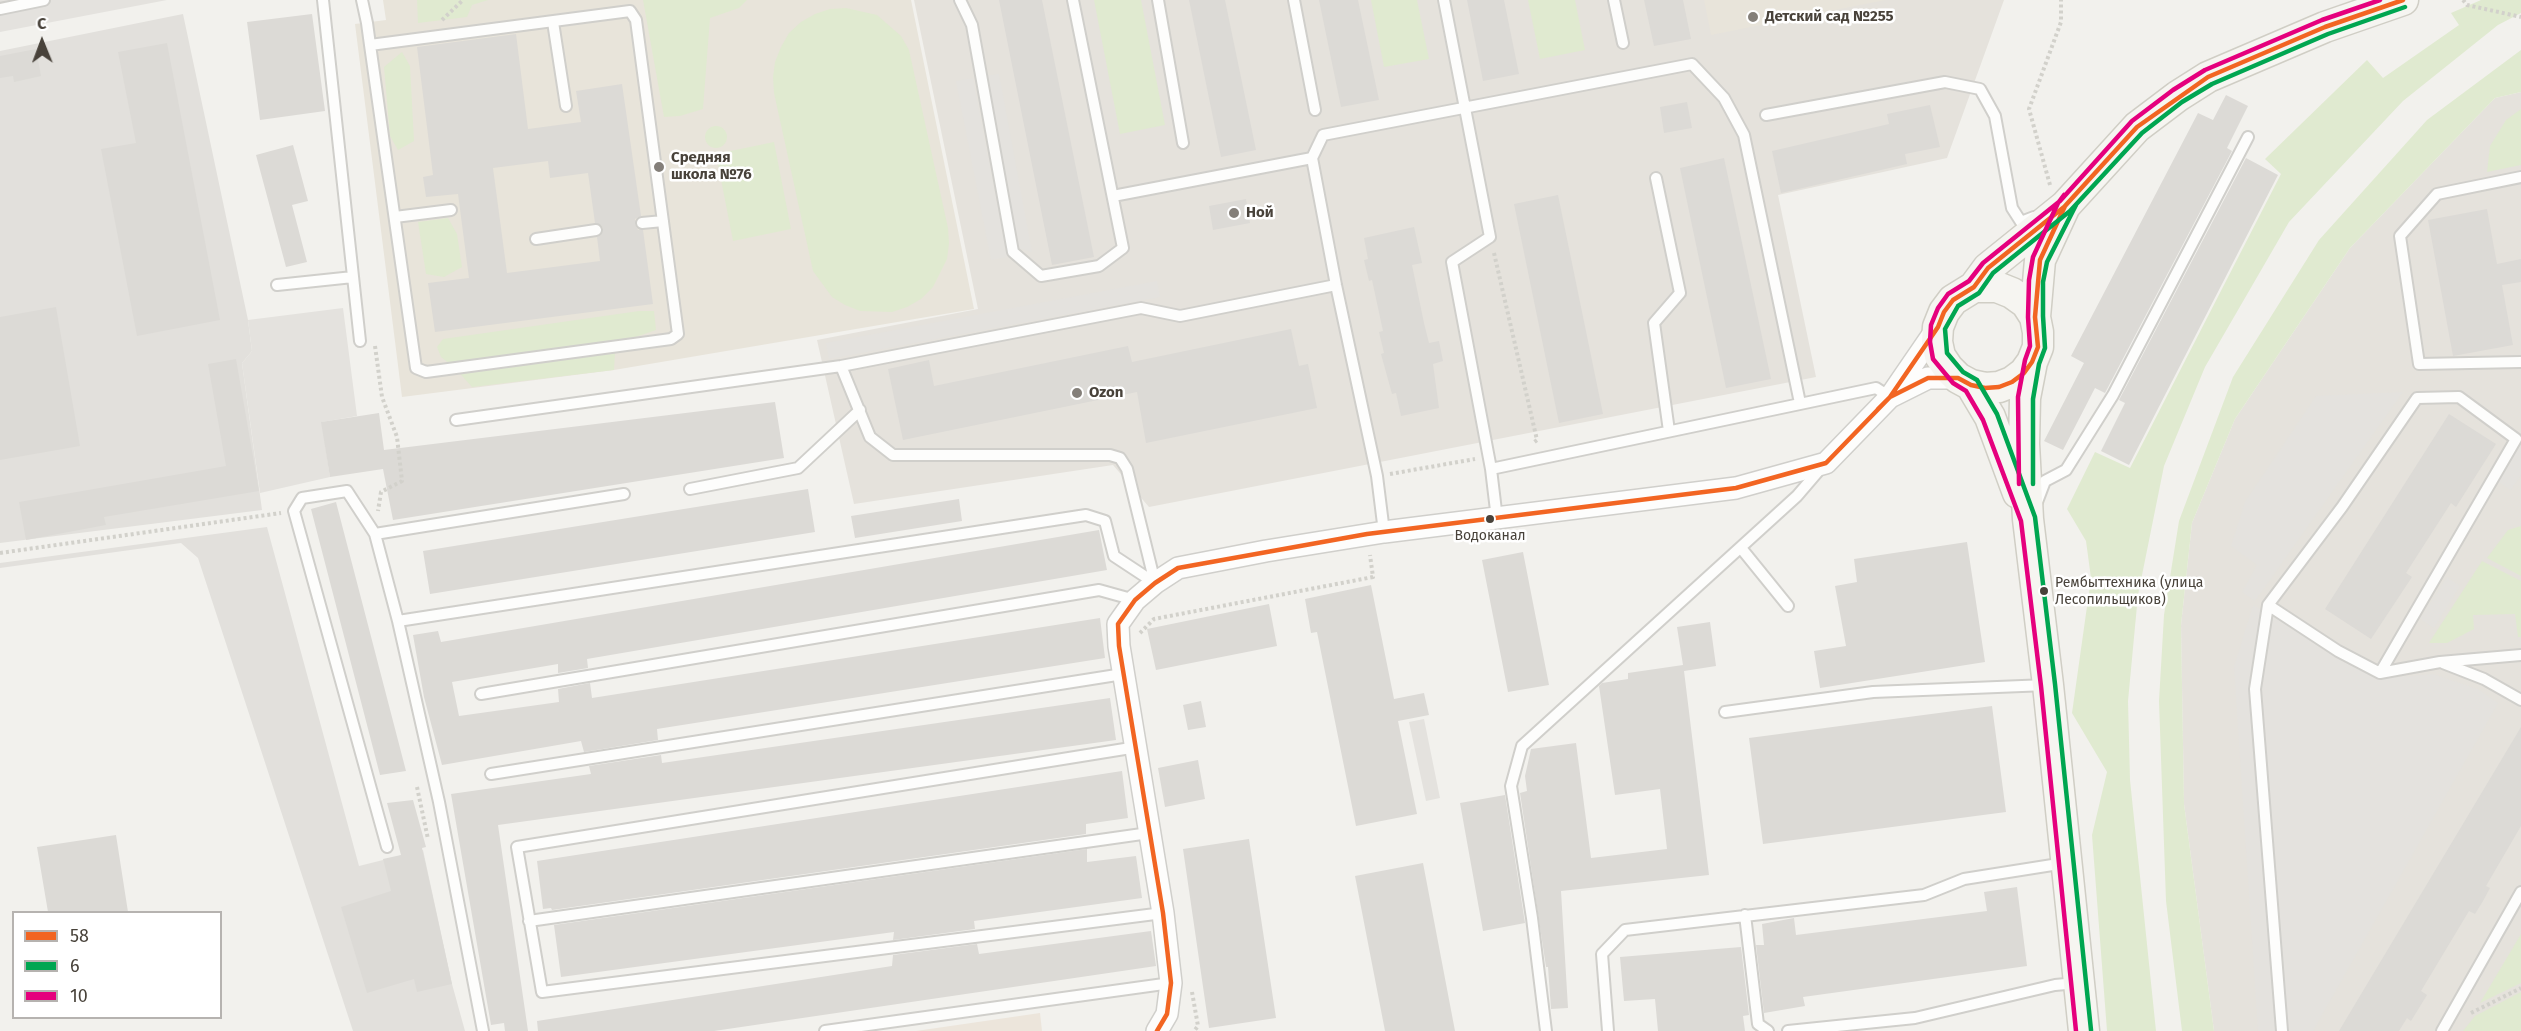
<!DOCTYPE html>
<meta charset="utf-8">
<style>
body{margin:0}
#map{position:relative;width:2521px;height:1031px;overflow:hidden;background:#f2f1ed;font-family:"Fira Sans",sans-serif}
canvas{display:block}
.legend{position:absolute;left:12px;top:911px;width:210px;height:108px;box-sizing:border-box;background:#fff;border:2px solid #b6b3b0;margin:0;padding:8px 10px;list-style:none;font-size:18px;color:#48423a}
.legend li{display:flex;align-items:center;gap:12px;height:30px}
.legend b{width:30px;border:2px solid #b6b3b0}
.north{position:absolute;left:12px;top:12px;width:60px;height:60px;-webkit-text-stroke:4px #fff;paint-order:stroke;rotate:359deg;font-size:16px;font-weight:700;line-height:24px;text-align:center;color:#48423a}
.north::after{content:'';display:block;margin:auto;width:21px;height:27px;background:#48423a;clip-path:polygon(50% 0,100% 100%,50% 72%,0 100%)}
</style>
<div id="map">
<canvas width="2521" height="1031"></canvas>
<ul class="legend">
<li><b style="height:8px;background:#f26522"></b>58</li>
<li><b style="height:8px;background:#00a651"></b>6</li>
<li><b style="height:8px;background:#e5007d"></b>10</li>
</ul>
<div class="north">С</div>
</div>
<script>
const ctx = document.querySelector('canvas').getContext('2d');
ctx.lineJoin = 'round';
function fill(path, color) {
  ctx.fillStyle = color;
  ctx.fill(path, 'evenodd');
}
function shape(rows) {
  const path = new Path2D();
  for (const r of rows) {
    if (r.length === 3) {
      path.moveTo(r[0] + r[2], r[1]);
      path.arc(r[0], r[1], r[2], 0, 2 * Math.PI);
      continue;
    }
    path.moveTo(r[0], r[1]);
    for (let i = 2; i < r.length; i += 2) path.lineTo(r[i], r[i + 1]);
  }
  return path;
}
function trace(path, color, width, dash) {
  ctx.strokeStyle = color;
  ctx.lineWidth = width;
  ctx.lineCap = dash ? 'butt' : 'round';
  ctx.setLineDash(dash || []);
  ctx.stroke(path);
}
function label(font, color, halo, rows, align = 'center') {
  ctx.font = font + ' "Fira Sans",sans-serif';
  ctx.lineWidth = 5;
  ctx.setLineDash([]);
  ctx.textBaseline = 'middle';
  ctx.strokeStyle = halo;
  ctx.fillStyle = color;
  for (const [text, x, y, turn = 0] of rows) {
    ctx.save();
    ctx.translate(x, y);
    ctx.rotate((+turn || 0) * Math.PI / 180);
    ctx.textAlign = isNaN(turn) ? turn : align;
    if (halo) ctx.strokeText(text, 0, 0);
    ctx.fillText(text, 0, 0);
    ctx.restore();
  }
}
fill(shape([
 [914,0,2004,0,1947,158,1778,195,1816,377,1149,507,1113,465,854,504,817,340,978,309],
 [2521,92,2521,1031,2214,1031,2184,804,2181,625,2192,523,2235,419,2350,248,2495,98]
]), '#e5e2dc');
fill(shape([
 [1040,1013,1042,1031,916,1031]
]), '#ece5db');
fill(shape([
 [183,14,248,320,252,351,242,363,262,510,0,543,0,51],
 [267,527,359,866,423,850,452,984,465,1031,353,1031,198,558,181,543,0,568,0,563]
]), '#e2e0dc');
fill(shape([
 [383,0,911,0,974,309,614,370,402,397,355,24,386,20],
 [1704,0,1885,0,1711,35]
]), '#e8e4da');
fill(shape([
 [417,0,488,0,472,5,467,17,418,23],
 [643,0,747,0,739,8,710,18,703,109,680,116,664,117],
 [1094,0,1141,0,1165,125,1120,134],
 [1371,0,1417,0,1429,59,1384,67],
 [1528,0,1575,0,1585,50,1540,59],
 [2481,0,2521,0,2521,13,2498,25,2403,101,2289,222,2205,367,2164,466,2138,595,2128,701,2130,780,2156,1031,2107,1031,2092,835,2107,772,2072,713,2091,578,2086,541,2067,509,2095,452,2130,468,2281,174,2265,159,2367,60,2383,78,2459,25,2451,13],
 [846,8,877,15,901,36,909,50,948,228,949,243,947,259,933,287,921,299,907,307,892,312,860,311,845,305,832,297,813,271,774,93,773,77,775,62,781,47,789,33,801,22,815,14,830,9],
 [2521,50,2521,92,2495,98,2350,248,2235,419,2192,523,2181,625,2184,804,2214,1031,2182,1031,2166,901,2159,701,2164,615,2179,521,2233,377,2319,240,2427,120],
 [402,52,410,66,414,141,398,150,390,136,384,67],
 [2521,109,2521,165,2487,172,2490,146,2506,120],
 [716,137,11],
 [774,142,791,229,733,241,716,154],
 [448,218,457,234,462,267,444,277,426,274,418,222],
 [639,311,654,311,656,330,630,339,615,353,614,370,472,387,455,368,441,357,437,347,443,339],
 [2521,526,2521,576,2487,558,2508,530],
 [2482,561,2521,581,2521,637,2518,637,2515,614,2473,615,2474,629,2447,643,2429,643],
 [2521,934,2521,983,2480,1003],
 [2521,992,2521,1031,2463,1031,2475,1016]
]), '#e0ead0');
fill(shape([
 [0,0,167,0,0,32],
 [999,74,1032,252,1018,248,985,76],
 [973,78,1007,257,991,260,956,81],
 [1157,281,1160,297,829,359,826,343],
 [343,308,357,416,322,422,330,477,260,493,242,363,252,351,248,320],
 [2403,392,2255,601,2242,592,2257,565,2231,546,2245,502,2316,396],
 [2521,444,2521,475,2511,490,2497,481],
 [2447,577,2460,586,2434,628,2420,619],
 [2253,605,2378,679,2433,674,2478,689,2498,703,2313,1031,2258,1031,2234,667],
 [1424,719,1440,798,1426,801,1409,722]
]), '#e4e2de');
fill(shape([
 [999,0,1042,0,1094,257,1052,265],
 [1189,0,1225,0,1256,150,1221,157],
 [1319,0,1358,0,1379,100,1341,107],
 [1467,0,1504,0,1519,74,1483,81],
 [1644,0,1683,0,1691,39,1654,46],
 [312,14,325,111,260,120,247,22],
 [516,34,528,129,581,122,576,91,622,84,641,216,635,219,635,224,638,230,643,230,653,304,435,332,428,283,469,278,458,194,426,197,423,177,433,175,417,47],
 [548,161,550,178,588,173,595,223,601,225,603,229,601,235,597,237,600,261,507,273,493,168],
 [167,43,220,320,137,336,101,149,136,143,118,52],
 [36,49,41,76,14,82,13,76,0,78,0,56],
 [2226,95,2248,106,2227,148,2232,151,2106,391,2105,393,2095,388,2063,450,2044,441,2084,363,2071,356,2198,113,2213,120],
 [1687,102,1692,128,1664,133,1660,107],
 [1930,105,1940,147,1905,154,1907,164,1781,193,1772,151,1889,124,1887,114],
 [293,145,308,201,292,205,307,262,286,267,256,155],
 [1724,158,1771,379,1726,388,1680,168],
 [2246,158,2278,175,2129,465,2101,451,2125,403,2119,400],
 [1558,195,1603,414,1559,423,1514,204],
 [1246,199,1250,223,1213,230,1209,206],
 [2487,209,2497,264,2521,259,2521,282,2502,285,2513,345,2453,356,2428,220],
 [1414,227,1422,263,1412,265,1424,323,1429,343,1439,341,1443,361,1433,364,1439,408,1401,416,1396,393,1392,394,1381,354,1384,353,1379,332,1383,331,1372,280,1369,281,1364,260,1368,259,1364,238],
 [56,307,80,446,0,460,0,317],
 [1291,329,1299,366,1308,364,1317,408,1146,443,1137,392,903,440,888,369,929,360,934,386,1128,346,1132,362],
 [236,359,259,491,104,517,106,525,26,540,19,502,226,466,208,364],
 [775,402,784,458,393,520,383,469,330,477,321,422,379,413,384,450],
 [2449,414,2496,444,2456,507,2451,503,2406,573,2412,577,2371,639,2325,609],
 [808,489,815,532,430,594,423,551],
 [959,499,962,521,855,538,851,516],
 [336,502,406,771,380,775,311,509],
 [1099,530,1107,570,587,659,588,668,558,673,558,664,452,682,459,716,559,702,558,689,590,683,592,698,1100,618,1105,658,657,729,658,740,584,752,581,741,442,765,424,697,413,635,438,631,441,642],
 [1967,542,1985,662,1820,688,1814,651,1846,646,1835,586,1857,582,1854,559],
 [1523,552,1549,685,1508,692,1482,560],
 [1371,585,1394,699,1424,693,1429,715,1398,721,1417,814,1356,826,1317,632,1311,633,1305,599],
 [1269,604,1277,646,1156,670,1147,629],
 [1710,622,1716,666,1684,671,1709,875,1561,891,1568,1008,1551,1009,1548,967,1546,967,1520,793,1527,791,1525,776,1531,749,1576,743,1591,858,1667,849,1660,789,1615,795,1599,686,1602,683,1628,679,1628,673,1683,665,1677,627],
 [1110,698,1116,740,498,825,528,1031,505,1031,504,1023,491,1025,451,794,591,774,589,766,661,755,662,763],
 [1201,701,1206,727,1188,730,1183,705],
 [1992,706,2006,812,1763,844,1749,738],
 [2521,727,2521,826,2486,886,2490,888,2483,901,2475,914,2469,911,2421,991,2427,995,2411,1021,2407,1018,2399,1031,2339,1031],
 [1198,760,1205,799,1165,807,1158,768],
 [1122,771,1128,818,1086,824,1086,834,552,910,551,908,543,909,537,861],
 [1505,795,1525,923,1483,931,1460,803],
 [413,800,426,847,422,848,452,984,417,992,414,979,367,993,341,907,391,891,383,859,401,855,387,803],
 [116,835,128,912,48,912,37,847],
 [1249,839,1276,1018,1209,1028,1183,849],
 [1087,849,1087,862,1136,856,1142,898,974,921,975,929,893,940,894,932,561,977,554,925],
 [1423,863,1455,1031,1385,1031,1355,876],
 [2017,887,2027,966,1803,997,1805,1006,1764,1013,1756,945,1764,945,1762,924,1794,918,1796,935,1987,911,1984,892],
 [1151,931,1156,966,714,1031,538,1031,537,1021,892,966,893,955,977,944,979,954],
 [1741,947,1749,1015,1743,1016,1745,1031,1658,1031,1655,999,1624,1001,1620,957]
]), '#dcdad6');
const lane = shape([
 [323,0,360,341],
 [362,0,367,23,370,45,416,368,426,372,671,339,678,334,636,20,630,11,370,45],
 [960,0,972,25,1013,252,1041,276,1099,266,1123,248,1073,0],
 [1158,0,1183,143],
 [1294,0,1315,110],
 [1444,0,1490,237,1452,262,1491,469,1497,519],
 [1614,0,1623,43],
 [0,9,44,0],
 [553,22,566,106],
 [1766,115,1945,82,1980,89,1995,116,2012,208,2021,222,2034,217],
 [2521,177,2437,194,2400,236,2419,364,2521,362],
 [1656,178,1680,293,1654,323,1669,431],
 [1113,196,1312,158],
 [395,217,451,210],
 [642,223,663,221],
 [536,239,596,230],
 [277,285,353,277],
 [841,366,870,437,893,455,1110,455,1120,458,1127,469,1155,583],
 [456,420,841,366,1141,308,1180,316,1336,285],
 [1491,469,1876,388,1890,397],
 [690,489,798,468,860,410],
 [2037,502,2045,481,2066,470,2113,395,2248,137],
 [1384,532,1377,476,1336,285,1312,158,1323,135,1692,64,1724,98,1744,135,1800,403],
 [375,534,624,494],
 [1741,548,1788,606],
 [2268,605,2338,651,2380,673,2440,662,2521,655],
 [398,621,1086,515,1105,521,1114,556,1155,583],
 [2443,663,2484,679,2521,700],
 [481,694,1099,590,1135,600],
 [1725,712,1873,692,2047,685],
 [1137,747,517,847,542,992,1163,913],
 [491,774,1123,674],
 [387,847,294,511,302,498,347,491,375,534,398,621,439,802,483,1031],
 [1745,915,1758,1024,1768,1031],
 [529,921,1149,833],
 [825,1031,1171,983],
 [1546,1031,1532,918,1511,786,1522,746,1797,496,1821,468],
 [1608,1031,1602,954,1625,930,1924,895,1964,879,2065,863],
 [1788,1031,1915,1018,2055,985,2077,983],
 [2282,1031,2255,689,2268,605,2342,507,2417,398,2459,397,2516,439,2380,673],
 [2442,1031,2521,892]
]);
const street = shape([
 [1890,397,1928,378,1958,378],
 [1157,1031,1167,1014,1171,983,1163,913,1119,646,1118,624,1135,600,1155,583,1178,568,1266,551,1384,532,1736,488,1826,463,1890,397,1938,327]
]);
const secondary = shape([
 [2065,206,2040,260,2035,317,2038,332,2038,347,2032,362,2025,398,2024,444,2028,519,2048,685,2084,1031],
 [1974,287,1997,287,2012,293,2026,303,2035,317],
 [2032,362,2024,373,2012,382,1999,387,1985,388,1971,385,1958,378,1948,368,1940,356,1937,342,1938,327,1944,312,1953,300,1974,287,1988,268,2065,206,2137,127,2178,96,2208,77,2325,27,2403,0],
 [1971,385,1990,417,2018,493]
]);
trace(lane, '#d0cfcb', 14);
trace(street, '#d0cfcb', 24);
trace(secondary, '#d0cec5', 33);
trace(shape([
 [2463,0,2467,5,2521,17],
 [442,20,463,0],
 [2050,185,2029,109,2061,22,2061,0],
 [1494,253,1537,440,1533,443],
 [375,346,382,397,397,437,402,481,381,492,378,511],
 [1390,474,1475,459],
 [0,553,281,513],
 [1140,633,1154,619,1373,577,1370,555],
 [417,787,428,839],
 [1192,992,1198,1026,1194,1031],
 [2471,1013,2521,988]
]), '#d2d1cb', 4, [3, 3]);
trace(lane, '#fdfdfc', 10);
trace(street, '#fdfdfc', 21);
trace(secondary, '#f6f5f1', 30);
trace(shape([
 [1878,409,1890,397,1938,327,1944,312,1953,300,1974,287,1988,268,2064,207],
 [1157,1031,1167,1014,1171,983,1163,913,1119,646,1118,624,1135,600,1155,583,1178,568,1367,534,1736,488,1826,463,1890,397,1928,378,1958,378,1971,385,1985,388,1999,387,2012,382,2024,373,2032,362,2038,347,2035,317,2040,260,2065,206,2137,127,2208,77,2325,27,2403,0]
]), '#f26522', 4.5);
trace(shape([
 [2033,484,2033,399,2039,364,2045,348,2043,316,2043,282,2047,262,2076,205],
 [2091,1030,2055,684,2035,517,1997,414,1977,380,1963,372,1947,353,1945,329,1958,306,1979,293,1993,273,2070,211,2142,133,2182,102,2212,84,2328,34,2405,7]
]), '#00a651', 4.5);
trace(shape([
 [2019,484,2018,397,2025,360,2030,346,2028,317,2029,280,2033,257,2058,203,2064,195],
 [2076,1031,2041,686,2021,521,1983,420,1966,391,1953,383,1933,359,1930,342,1931,325,1938,308,1948,294,1969,281,1983,263,2060,201,2132,121,2173,90,2205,70,2322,20,2380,0]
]), '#e5007d', 4.5);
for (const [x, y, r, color] of [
 [1753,17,6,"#847f79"],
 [659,167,6,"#847f79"],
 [1234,213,6,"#847f79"],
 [1077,393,6,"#847f79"],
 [1490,519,5,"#48423a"],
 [2044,591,5,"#48423a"]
]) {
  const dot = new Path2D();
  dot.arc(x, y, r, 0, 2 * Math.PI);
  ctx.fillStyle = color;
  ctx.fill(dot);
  trace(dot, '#fff', 2);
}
label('14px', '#48423a', '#fff', [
 ["Водоканал",1490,536],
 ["Рембыттехника (улица",2055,583,"left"],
 ["Лесопильщиков)",2055,600,"left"]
]);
label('bold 15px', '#48423a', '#fff', [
 ["Детский сад №255",1765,17],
 ["Средняя",671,158],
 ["школа №76",671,175],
 ["Ной",1246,213],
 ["Ozon",1089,393]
], 'left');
</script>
